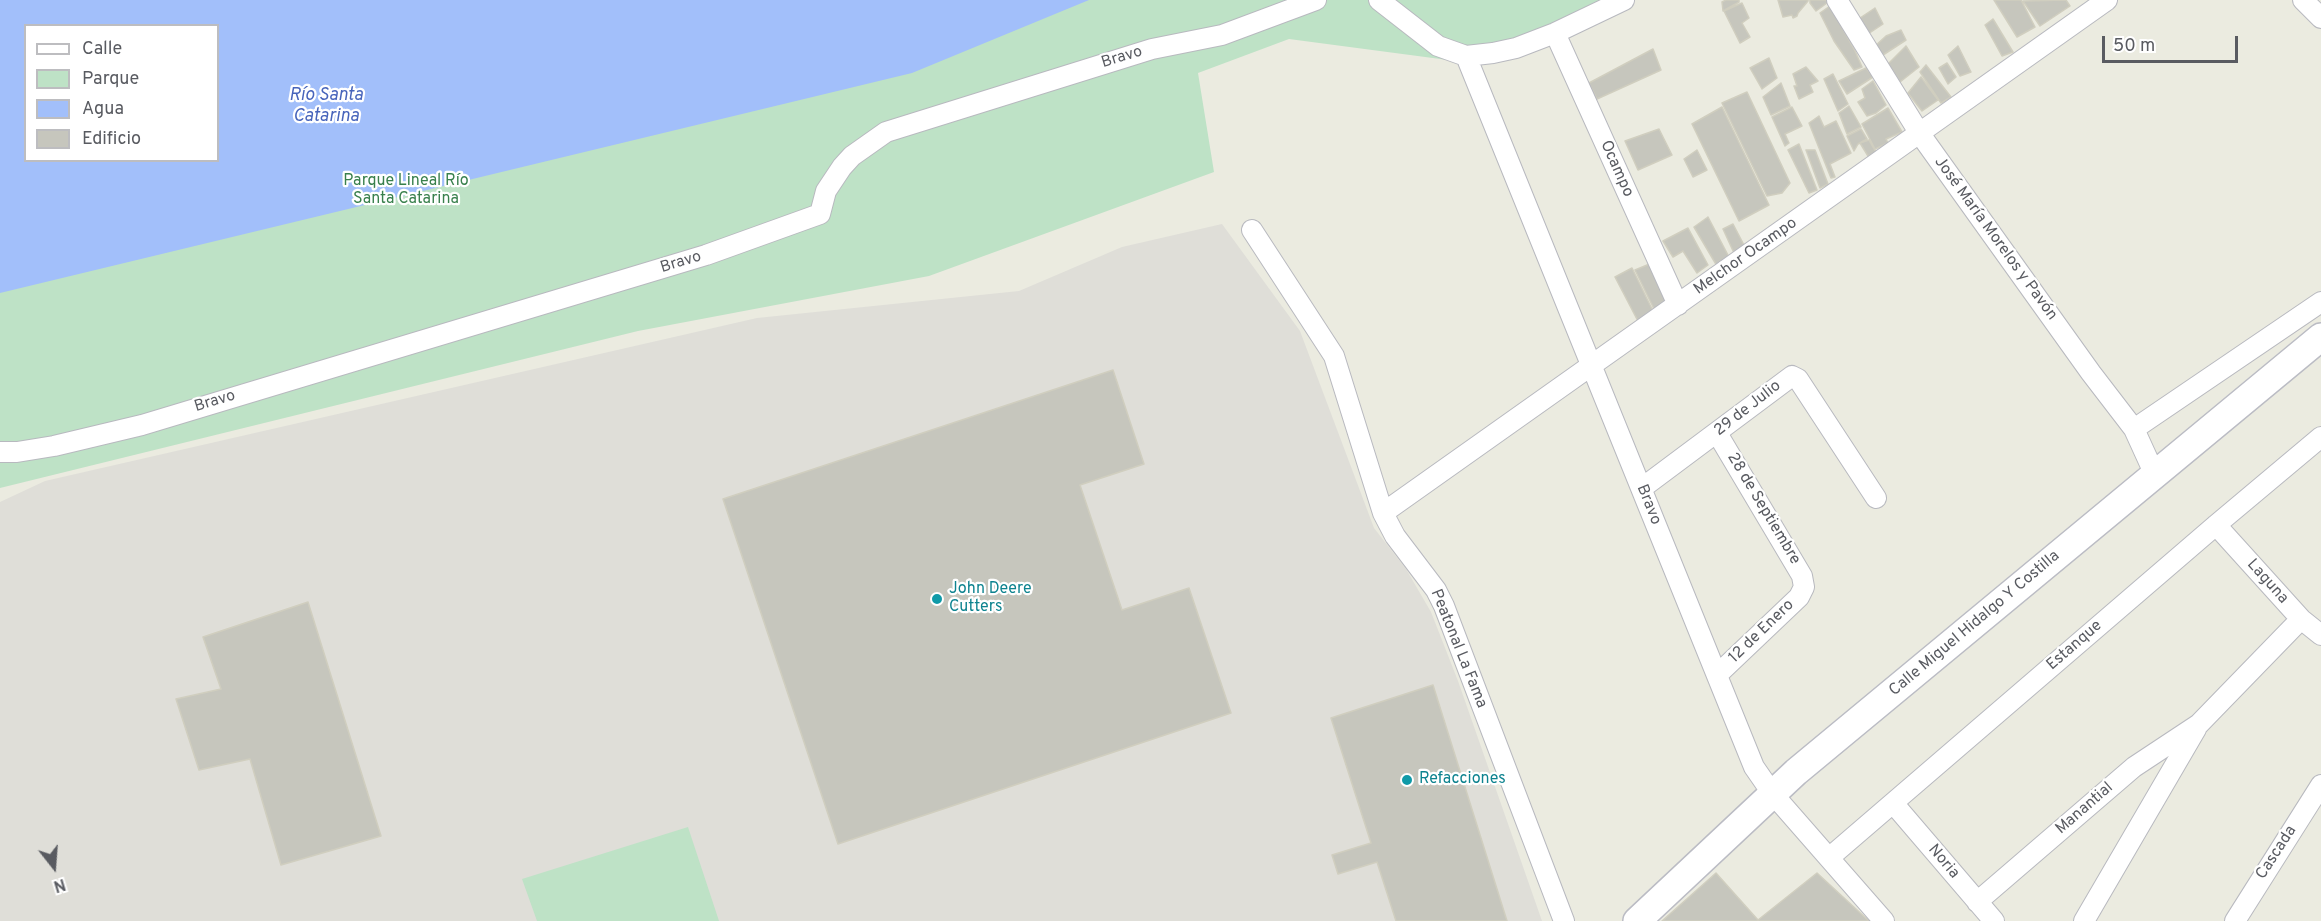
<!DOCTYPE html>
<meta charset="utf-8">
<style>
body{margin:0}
#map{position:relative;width:2321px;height:921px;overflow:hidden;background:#ebebe0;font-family:Overpass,sans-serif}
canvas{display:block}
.legend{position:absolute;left:24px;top:24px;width:195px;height:138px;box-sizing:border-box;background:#fff;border:2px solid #bdbdc0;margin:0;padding:8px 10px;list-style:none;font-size:18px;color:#595b61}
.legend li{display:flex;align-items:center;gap:12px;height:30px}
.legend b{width:30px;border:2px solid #bdbdc0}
.north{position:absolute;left:24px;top:837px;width:60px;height:60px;-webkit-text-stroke:4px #fff;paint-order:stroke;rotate:163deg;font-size:16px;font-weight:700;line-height:24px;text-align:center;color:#595b61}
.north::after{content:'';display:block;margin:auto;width:21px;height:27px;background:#595b61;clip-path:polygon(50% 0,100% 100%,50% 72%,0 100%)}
.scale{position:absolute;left:2102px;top:36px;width:136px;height:27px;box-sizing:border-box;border:3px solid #595b61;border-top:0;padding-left:8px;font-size:18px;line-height:21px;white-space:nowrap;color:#595b61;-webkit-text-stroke:4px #fff;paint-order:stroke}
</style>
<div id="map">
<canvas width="2321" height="921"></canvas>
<ul class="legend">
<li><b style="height:8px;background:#fff"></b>Calle</li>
<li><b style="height:16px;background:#bee2c6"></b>Parque</li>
<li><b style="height:16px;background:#a2bffa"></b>Agua</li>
<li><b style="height:16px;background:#c6c6bd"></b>Edificio</li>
</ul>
<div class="north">N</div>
<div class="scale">50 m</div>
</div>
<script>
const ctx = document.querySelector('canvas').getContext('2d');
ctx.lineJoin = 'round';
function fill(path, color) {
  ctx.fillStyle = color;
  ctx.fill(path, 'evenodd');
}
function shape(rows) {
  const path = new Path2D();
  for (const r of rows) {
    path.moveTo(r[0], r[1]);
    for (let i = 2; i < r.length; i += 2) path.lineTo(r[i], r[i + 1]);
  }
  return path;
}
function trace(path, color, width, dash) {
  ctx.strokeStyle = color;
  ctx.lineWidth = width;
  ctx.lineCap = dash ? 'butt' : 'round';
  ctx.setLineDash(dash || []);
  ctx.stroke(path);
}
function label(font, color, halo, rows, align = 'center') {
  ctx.font = font + ' Overpass,sans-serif';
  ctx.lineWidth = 4.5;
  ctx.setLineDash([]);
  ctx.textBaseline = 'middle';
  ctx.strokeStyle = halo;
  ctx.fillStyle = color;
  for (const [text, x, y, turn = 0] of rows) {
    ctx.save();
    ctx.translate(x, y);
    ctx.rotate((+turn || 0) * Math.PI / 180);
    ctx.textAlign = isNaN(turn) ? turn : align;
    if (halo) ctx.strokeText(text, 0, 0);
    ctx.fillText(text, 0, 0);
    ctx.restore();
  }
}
fill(shape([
 [1222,224,1300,331,1374,528,1406,569,1431,612,1458,681,1542,921,0,921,0,502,45,481,757,318,1019,291,1122,247]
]), '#dfded8');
fill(shape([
 [0,0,1608,0,1463,62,1289,39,1198,73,1214,172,929,276,638,331,0,488],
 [26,26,218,26,218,160,26,160],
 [688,827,719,921,537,921,522,879]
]), '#bee2c6');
fill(shape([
 [0,0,1089,0,912,73,0,293],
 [26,26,218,26,218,160,26,160]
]), '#a2bffa');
const building = shape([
 [1726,0,1739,0,1739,2,1723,11,1722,2,1726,0],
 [1778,0,1808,0,1808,1,1798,13,1797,16,1793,18,1792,15,1783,17,1778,0],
 [1810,0,1826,0,1827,3,1816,11,1810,3,1810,0],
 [1994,0,2021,0,2035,27,2017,37,1994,0],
 [2066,0,2070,6,2040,26,2023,1,2066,0],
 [1742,3,1749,18,1742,23,1750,37,1740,43,1724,11,1742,3],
 [1830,6,1855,51,1862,67,1854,70,1834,41,1820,13,1830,6],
 [1875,8,1883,24,1868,34,1857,20,1875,8],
 [1993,19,2013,52,2002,56,1985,25,1993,19],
 [1901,30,1906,40,1883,55,1874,47,1886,36,1901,30],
 [1906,46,1919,67,1900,82,1888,64,1906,46],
 [1958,46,1971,72,1960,76,1948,55,1958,46],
 [1653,49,1661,70,1597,99,1589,83,1653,49],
 [1769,58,1777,78,1762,89,1750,68,1769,58],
 [1947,63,1956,77,1948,84,1939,68,1947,63],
 [1926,65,1951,97,1941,103,1920,72,1926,65],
 [1806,67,1818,81,1810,85,1813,92,1799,99,1794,86,1797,86,1793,74,1806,67],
 [1866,68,1873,77,1847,94,1839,81,1866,68],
 [1833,74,1848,104,1838,111,1824,79,1833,74],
 [1921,77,1938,100,1922,111,1908,93,1921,77],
 [1873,81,1886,105,1876,113,1867,116,1858,102,1865,98,1862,89,1873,81],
 [1781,83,1790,106,1771,115,1763,97,1781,83],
 [1747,92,1790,183,1782,193,1767,196,1722,103,1747,92],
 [1849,106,1861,127,1847,134,1839,113,1849,106],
 [1722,107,1769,205,1739,221,1692,124,1722,107],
 [1792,107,1802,126,1785,134,1789,143,1785,146,1772,117,1792,107],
 [1888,108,1902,132,1886,139,1888,143,1875,149,1862,124,1888,108],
 [1819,116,1824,127,1836,121,1851,153,1830,164,1835,177,1831,178,1809,123,1819,116],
 [1659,129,1672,155,1638,170,1625,141,1659,129],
 [1861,129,1867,139,1858,144,1854,151,1847,136,1861,129],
 [1869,140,1876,152,1868,156,1860,143,1869,140],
 [1799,144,1817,190,1809,193,1788,150,1799,144],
 [1697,150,1707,170,1693,177,1684,159,1697,150],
 [1806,150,1815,150,1828,184,1820,188,1806,150],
 [1708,217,1729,257,1717,266,1694,227,1708,217],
 [1733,224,1745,247,1734,253,1723,229,1733,224],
 [1688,228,1708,265,1697,273,1683,251,1673,257,1663,241,1688,228],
 [1652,263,1672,300,1655,311,1635,270,1652,263],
 [1632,268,1654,313,1640,325,1615,277,1632,268],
 [1113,370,1144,464,1080,485,1122,610,1189,588,1231,713,838,844,723,499,1113,370],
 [308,602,381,836,281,865,250,759,199,770,176,699,221,689,203,637,308,602],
 [1433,685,1507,921,1396,921,1377,862,1338,874,1332,855,1371,843,1331,718,1433,685],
 [1716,873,1758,920,1817,873,1869,921,1662,921,1716,873]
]);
fill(building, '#c6c6bd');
trace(building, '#d0cebf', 1.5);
const street = shape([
 [1379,0,1438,46,1466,56,1493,53,1516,48,1555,33,1624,0],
 [1837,0,1920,134,2091,373,2134,429,2155,475],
 [2303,0,2321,18],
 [1555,33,1678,305],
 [1466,56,1754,767,1772,793,1884,921],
 [1252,230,1334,356,1383,513,1395,536,1436,590,1444,606,1564,921],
 [2134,429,2321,302],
 [0,452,17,452,54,446,142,425,706,255,820,214,826,191,842,167,852,156,886,132,1152,49,1222,35,1316,0],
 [1642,488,1792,376,1798,379,1876,498],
 [1383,513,2107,0],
 [2216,525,2301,619,2321,635],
 [1717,675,1799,597,1804,587,1802,576,1717,433],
 [1893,803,1994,921],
 [1830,857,2216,525,2321,437],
 [1977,902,2134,767,2199,724,2301,619],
 [2084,921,2196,729],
 [2235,921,2321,785]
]);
const secondary = shape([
 [1637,921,1796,772,2321,337]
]);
trace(street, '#b8b9bf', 22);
trace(secondary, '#bbbcc4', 30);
trace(street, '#fff', 20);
trace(secondary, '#fff', 27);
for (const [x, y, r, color] of [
 [937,599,6,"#0f9aa8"],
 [1407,780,6,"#0f9aa8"]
]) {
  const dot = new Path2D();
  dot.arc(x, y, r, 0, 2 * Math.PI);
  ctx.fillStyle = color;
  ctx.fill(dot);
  trace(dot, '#fff', 2);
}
label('16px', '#595b61', '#fff', [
 ["Bravo",1122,58,-17],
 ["Ocampo",1616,169,66],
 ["José María Morelos y Pavón",1995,239,54],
 ["Melchor Ocampo",1746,257,-35],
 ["Bravo",681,263,-17],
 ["Bravo",215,402,-17],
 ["29 de Julio",1748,409,-38],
 ["Bravo",1648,505,68],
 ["28 de Septiembre",1763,509,59],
 ["Laguna",2267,582,48],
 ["Calle Miguel Hidalgo Y Costilla",1975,624,-40],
 ["12 de Enero",1762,632,-44],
 ["Estanque",2075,646,-41],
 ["Peatonal La Fama",1458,649,68],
 ["Manantial",2085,809,-41],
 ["Cascada",2277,853,-57],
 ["Noria",1943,862,50]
]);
label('16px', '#39804d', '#fff', [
 ["Parque Lineal Río",406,182],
 ["Santa Catarina",406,200]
]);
label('16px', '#0d838f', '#fff', [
 ["John Deere",949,590],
 ["Cutters",949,608],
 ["Refacciones",1419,780]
], 'left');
label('italic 18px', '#4764bb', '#fff', [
 ["Río Santa",326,96],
 ["Catarina",326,117]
]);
</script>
